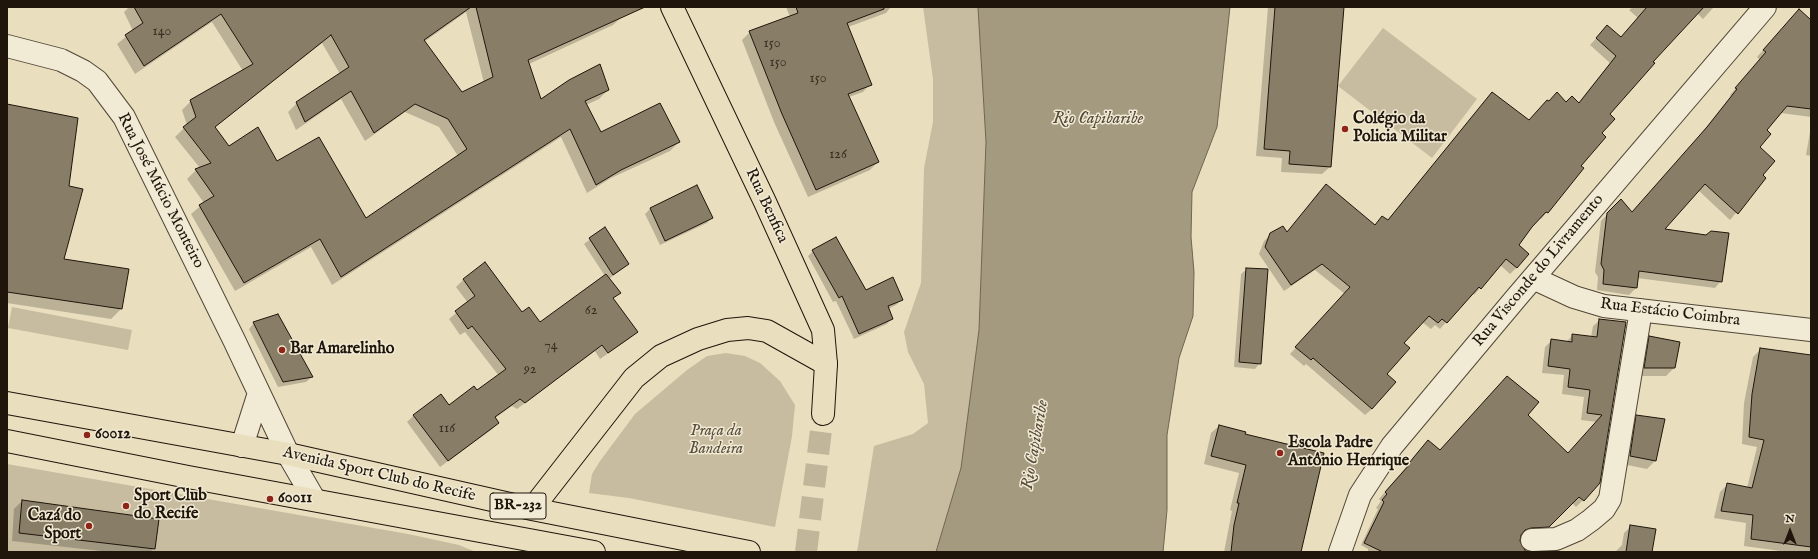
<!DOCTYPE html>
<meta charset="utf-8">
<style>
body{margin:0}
#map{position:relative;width:1818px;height:559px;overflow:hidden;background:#e9debd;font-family:"IM FELL English",serif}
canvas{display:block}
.frame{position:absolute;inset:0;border:8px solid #1f150b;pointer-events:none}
.north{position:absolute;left:1770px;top:511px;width:40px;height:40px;-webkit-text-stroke:3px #f1ead4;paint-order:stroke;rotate:0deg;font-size:11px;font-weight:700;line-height:16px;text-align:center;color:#1f150b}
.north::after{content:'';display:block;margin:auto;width:14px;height:18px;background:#1f150b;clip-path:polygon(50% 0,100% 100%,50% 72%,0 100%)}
</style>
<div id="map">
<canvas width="1818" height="559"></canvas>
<div class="frame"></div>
<div class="north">N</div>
</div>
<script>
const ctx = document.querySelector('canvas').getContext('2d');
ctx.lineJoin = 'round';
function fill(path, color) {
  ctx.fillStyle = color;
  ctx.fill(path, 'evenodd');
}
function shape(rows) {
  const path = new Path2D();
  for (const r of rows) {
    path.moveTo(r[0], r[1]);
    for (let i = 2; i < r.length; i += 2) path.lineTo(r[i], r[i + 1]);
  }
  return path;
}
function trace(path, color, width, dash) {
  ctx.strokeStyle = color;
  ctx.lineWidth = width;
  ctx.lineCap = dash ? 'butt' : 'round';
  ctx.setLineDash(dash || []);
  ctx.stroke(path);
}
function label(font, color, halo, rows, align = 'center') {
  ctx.font = font + ' "IM FELL English",serif';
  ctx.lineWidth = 3;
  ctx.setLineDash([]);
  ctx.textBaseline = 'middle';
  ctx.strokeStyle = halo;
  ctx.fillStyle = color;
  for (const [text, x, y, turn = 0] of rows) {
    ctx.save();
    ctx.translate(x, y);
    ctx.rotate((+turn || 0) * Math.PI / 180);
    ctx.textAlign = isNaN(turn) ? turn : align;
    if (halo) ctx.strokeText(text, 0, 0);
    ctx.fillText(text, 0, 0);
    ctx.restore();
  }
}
fill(shape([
 [923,7,978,7,986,142,979,330,961,468,936,552,857,552,874,446,913,434,928,423,924,384,908,352,904,332,921,283,924,168,933,122,933,79],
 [1383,28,1477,99,1432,158,1338,86],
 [12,307,132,330,128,350,8,328],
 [726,353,745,356,760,363,780,381,795,405,792,436,775,527,629,498,589,493,592,474,600,461,635,414,687,370,707,356],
 [7,464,408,534,459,545,476,552,7,552]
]), '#c7bc9f');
const water = shape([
 [978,7,1230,7,1217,127,1192,192,1191,237,1194,272,1193,316,1179,358,1167,435,1167,510,1163,552,936,552,961,468,979,330,986,142,978,7]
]);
fill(water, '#a49a80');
trace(water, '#6f6551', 1);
fill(shape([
 [129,7,617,7,622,17,613,25,529,64,540,100,608,90,599,99,586,105,601,133,679,142,670,151,611,178,587,193,561,137,332,285,311,247,235,291,191,214,204,203,187,179,196,170,200,168,175,137,187,125,182,110,191,101,243,71,212,22,135,74,117,44,133,31,124,12],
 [466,12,484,83,462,94,424,42],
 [322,43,340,74,297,103,288,112,296,130,341,99,365,141,405,112,439,127,458,156,365,219,276,162,228,147,214,128],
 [786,7,891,7,886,13,848,27,870,84,863,92,849,97,878,162,870,170,808,197,774,122,742,40,750,32,790,17],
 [1268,7,1343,7,1330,167,1322,174,1281,172,1282,158,1256,156],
 [1633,7,1714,7,1703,19,1697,13,1652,62,1609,114,1600,133,1580,166,1547,212,1541,219,1539,218,1517,245,1517,267,1510,274,1500,265,1480,288,1474,295,1472,293,1440,329,1435,325,1431,329,1422,322,1403,343,1386,374,1372,409,1365,415,1306,364,1304,366,1290,354,1345,294,1315,270,1284,291,1259,254,1264,241,1271,234,1286,233,1326,186,1375,226,1387,221,1486,100,1528,121,1566,103,1578,103,1610,63,1590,45,1601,33,1620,38,1638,18,1629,10],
 [1792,17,1811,22,1811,117,1781,113,1766,130,1758,147,1761,175,1765,178,1730,220,1698,190,1663,230,1721,281,1715,288,1637,278,1636,288,1629,295,1597,290,1598,277,1595,272,1601,221,1621,200,1632,213,1700,135,1731,96,1730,95,1760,60,1757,57],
 [7,105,68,187,63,260,128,270,121,309,111,319,7,303],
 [1811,126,1811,156,1806,155],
 [697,186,712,217,707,223,660,245,645,214,650,209],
 [605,228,628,264,609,279,619,293,613,299,636,332,629,339,600,359,595,351,517,409,512,406,495,418,498,423,491,430,440,467,407,422,414,415,449,406,477,392,499,376,465,332,460,335,449,319,468,303,456,287,463,280,540,323,605,276,584,244],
 [813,251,865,291,902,299,896,305,888,309,892,318,887,324,854,339,836,301,833,302,808,256],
 [1247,269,1260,363,1255,369,1234,367,1241,274],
 [1600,320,1625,323,1583,500,1576,507,1572,503,1542,533,1520,536,1519,540,1526,552,1368,552,1368,549,1361,545,1378,509,1376,508,1381,501,1379,499,1422,448,1440,451,1526,415,1568,454,1597,422,1581,420,1584,397,1562,394,1564,375,1542,373,1545,347,1552,340,1566,342,1573,335,1591,337,1593,326],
 [254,323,312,377,306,382,278,387,249,329],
 [1650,337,1674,368,1666,376,1637,376,1642,345],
 [1761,349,1811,356,1811,552,1788,552,1744,546,1746,523,1714,518,1720,492,1728,484,1747,488,1757,447,1742,444,1744,403,1753,357],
 [1637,416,1664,419,1655,461,1647,469,1622,464,1629,424],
 [1219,426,1244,435,1294,552,1224,552,1232,511,1230,510,1239,473,1204,464,1211,433],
 [22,501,154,548,150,552,110,552,12,541,14,509],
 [1631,526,1651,550,1658,552,1615,552,1622,545,1624,533]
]), '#0003');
const building = shape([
 [134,7,471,7,424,40,462,92,493,77,476,7,645,7,528,60,541,99,569,80,600,64,609,90,585,101,601,132,660,103,680,142,621,170,596,185,570,129,341,277,320,239,244,283,199,205,214,196,195,169,211,163,183,127,196,117,190,100,253,64,221,14,144,66,125,35,143,23,134,7],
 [331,35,349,67,296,102,305,122,351,91,374,133,415,104,448,119,467,149,366,218,319,137,277,161,258,127,229,146,215,127,331,35],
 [796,7,884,7,884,9,847,23,872,85,848,94,879,162,816,190,782,114,749,31,798,13,796,7],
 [1275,7,1344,7,1331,167,1289,164,1290,151,1264,149,1275,7],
 [1647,7,1704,7,1653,62,1655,63,1610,114,1615,119,1602,133,1606,137,1581,166,1584,168,1548,213,1546,212,1532,227,1519,245,1529,254,1517,268,1506,259,1481,289,1479,287,1447,323,1442,319,1438,323,1429,316,1404,343,1410,348,1387,374,1396,382,1372,409,1313,358,1311,360,1295,347,1350,287,1322,264,1291,285,1265,247,1270,233,1283,226,1287,232,1326,184,1375,225,1382,216,1388,220,1492,92,1529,120,1547,100,1549,101,1557,92,1566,102,1572,96,1579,103,1616,56,1596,38,1607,25,1621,37,1647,7],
 [1799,9,1811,20,1811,109,1787,106,1767,130,1771,134,1760,147,1775,161,1763,175,1766,178,1738,214,1705,184,1665,229,1706,235,1711,231,1729,233,1722,282,1639,271,1637,288,1603,284,1604,270,1601,264,1607,213,1621,199,1632,212,1707,127,1737,89,1735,88,1766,52,1763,50,1799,9],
 [7,104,78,118,69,186,83,189,64,259,129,269,122,309,7,292,7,104],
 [697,185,713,218,665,241,650,208,697,185],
 [605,227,629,264,613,275,589,238,605,227],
 [836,237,866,290,893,277,903,300,888,306,893,319,859,334,842,296,839,298,812,250,836,237],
 [485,262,522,312,529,307,540,322,606,274,621,293,613,298,638,332,608,353,602,345,525,403,520,399,495,417,499,423,448,461,413,415,441,394,449,405,474,386,477,390,506,369,472,326,468,329,455,311,475,296,463,279,485,262],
 [1246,268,1268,269,1261,364,1239,362,1246,268],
 [278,314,313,377,283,382,253,322,278,314],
 [1599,319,1626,322,1600,483,1584,501,1579,497,1549,527,1531,528,1525,530,1521,535,1520,541,1526,552,1383,552,1364,543,1384,502,1382,500,1387,494,1385,492,1410,464,1409,463,1428,440,1440,450,1507,376,1539,402,1528,415,1568,453,1602,415,1587,413,1590,390,1568,387,1570,369,1548,366,1551,339,1572,342,1572,334,1597,337,1599,319],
 [1649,336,1680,342,1675,368,1644,368,1649,336],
 [1760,348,1811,355,1811,547,1751,539,1753,515,1721,511,1727,483,1752,488,1764,440,1749,437,1752,394,1760,348],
 [1636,415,1665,419,1656,461,1630,456,1636,415],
 [1219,425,1246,432,1245,434,1324,453,1301,552,1231,552,1234,525,1239,503,1237,503,1246,465,1211,456,1219,425],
 [22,500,159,519,155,549,19,533,22,500],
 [1630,525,1656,529,1652,552,1626,552,1630,525]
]);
fill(building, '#887e68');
trace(building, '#1f150b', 1);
trace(shape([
 [806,552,823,414]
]), '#c1b699', 22, [22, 11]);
const minor = shape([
 [1533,278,1574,297,1604,306,1811,330],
 [1532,540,1556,539,1577,530,1591,520,1604,509,1610,499,1641,310],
 [1340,552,1360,495,1392,446,1516,298,1765,7]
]);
const tertiary = shape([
 [7,46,61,60,83,71,97,81,124,117,234,340,288,454,314,499],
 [242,446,259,393]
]);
const primary = shape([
 [672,7,765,202,823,330,826,364,823,414]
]);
const trunk = shape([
 [7,403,288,454,532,509,749,552],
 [7,441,188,477,594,552],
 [532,509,634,378,661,356,698,339,727,330,748,328,767,331,826,364]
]);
trace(minor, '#524738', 24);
trace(tertiary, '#524738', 24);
trace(primary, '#1f150b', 24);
trace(trunk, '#1f150b', 24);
trace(minor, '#f1ead4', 22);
trace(tertiary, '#f1ead4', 22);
trace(primary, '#e9debd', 22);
trace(trunk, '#e9debd', 22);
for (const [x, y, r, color] of [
 [1345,129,4,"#8f2418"],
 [282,350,4,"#8f2418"],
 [87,435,4,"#8f2418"],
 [1280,453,4,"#8f2418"],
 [270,499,4,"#8f2418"],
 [126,506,4,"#8f2418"],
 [89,526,4,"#8f2418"]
]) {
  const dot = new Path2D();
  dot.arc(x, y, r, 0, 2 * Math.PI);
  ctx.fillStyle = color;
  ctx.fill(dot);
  trace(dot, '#f1ead4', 1.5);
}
label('14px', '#392f22', null, [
 ["140",162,32],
 ["150",772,44],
 ["150",778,63],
 ["150",818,79],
 ["126",838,155],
 ["62",591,311],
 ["74",551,346],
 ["92",530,370],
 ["116",447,429]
]);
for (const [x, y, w] of [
 [518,506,56]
]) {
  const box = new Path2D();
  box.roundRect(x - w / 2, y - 13, w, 26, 3);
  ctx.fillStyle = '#f1ead4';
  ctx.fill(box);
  trace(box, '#1f150b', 1);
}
label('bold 15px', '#1f150b', null, [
 ["BR-232",518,506]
]);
label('bold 16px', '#1f150b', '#f1ead4', [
 ["Colégio da",1353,120],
 ["Policia Militar",1353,138],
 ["Bar Amarelinho",290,350],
 ["60012",95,435],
 ["Escola Padre",1288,444],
 ["Antônio Henrique",1288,462],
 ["Sport Club",134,497],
 ["do Recife",134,515],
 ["60011",278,499],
 ["Cazá do",81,517,"right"],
 ["Sport",81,535,"right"]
], 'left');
label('16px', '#1f150b', '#f1ead4', [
 ["Rua José Múcio Monteiro",160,191,63],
 ["Rua Benfica",766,206,65],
 ["Rua Visconde do Livramento",1539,271,-50],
 ["Rua Estácio Coimbra",1670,313,7],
 ["Avenida Sport Club do Recife",379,475,13]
]);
label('italic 16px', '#5a4f3f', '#f1ead4', [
 ["Praça da",716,432],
 ["Bandeira",716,450]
]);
label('italic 17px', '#544a3a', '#f1ead4', [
 ["Rio Capibaribe",1098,120],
 ["Rio Capibaribe",1036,445,-80]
]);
</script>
